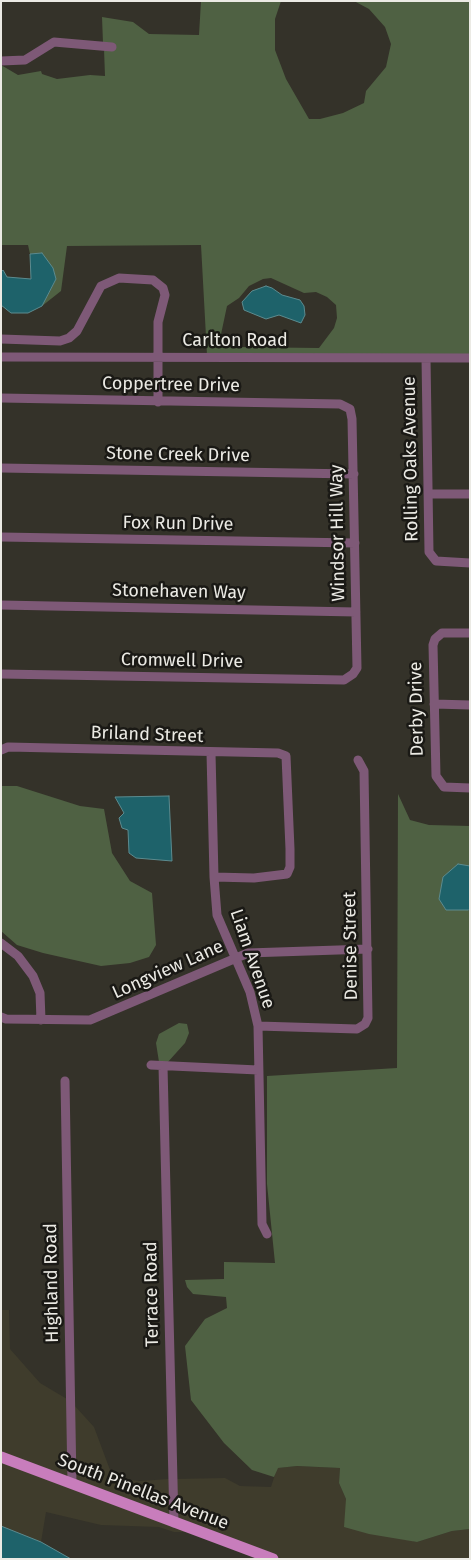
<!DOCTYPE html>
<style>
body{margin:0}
#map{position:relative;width:471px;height:1560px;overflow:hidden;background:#343229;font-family:"Fira Sans",sans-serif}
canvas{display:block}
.frame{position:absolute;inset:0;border:2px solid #ebeae4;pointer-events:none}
</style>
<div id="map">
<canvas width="471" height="1560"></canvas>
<div class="frame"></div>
</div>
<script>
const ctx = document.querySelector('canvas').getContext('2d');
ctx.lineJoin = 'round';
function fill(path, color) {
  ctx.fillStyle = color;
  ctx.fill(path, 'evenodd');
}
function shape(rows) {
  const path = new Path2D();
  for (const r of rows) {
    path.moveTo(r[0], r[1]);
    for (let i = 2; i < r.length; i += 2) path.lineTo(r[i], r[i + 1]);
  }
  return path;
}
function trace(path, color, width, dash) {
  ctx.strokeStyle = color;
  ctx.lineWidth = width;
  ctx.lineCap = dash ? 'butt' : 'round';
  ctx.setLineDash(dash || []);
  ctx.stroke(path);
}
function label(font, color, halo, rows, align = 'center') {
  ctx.font = font + ' "Fira Sans",sans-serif';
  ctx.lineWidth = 5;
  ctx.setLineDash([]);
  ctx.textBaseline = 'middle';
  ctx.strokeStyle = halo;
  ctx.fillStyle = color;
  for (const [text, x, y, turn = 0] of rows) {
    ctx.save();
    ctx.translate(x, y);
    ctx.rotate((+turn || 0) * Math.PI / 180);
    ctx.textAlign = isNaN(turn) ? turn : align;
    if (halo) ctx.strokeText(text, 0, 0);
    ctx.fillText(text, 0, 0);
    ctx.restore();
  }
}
fill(shape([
 [1,1310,9,1310,10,1349,40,1383,67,1399,68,1479,1,1454],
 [74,1405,94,1427,113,1478,140,1481,169,1479,170,1518,75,1482],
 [1,1460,191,1532,174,1532,159,1527,101,1525,46,1512,41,1542,1,1526],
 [297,1466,340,1468,339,1483,346,1499,399,1538,417,1542,452,1531,470,1529,470,1559,283,1559,177,1520,176,1479,225,1478,240,1486,271,1487,277,1468]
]), '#3f3c2c');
fill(shape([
 [201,1,281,1,275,19,275,50,286,79,309,119,320,119,343,113,364,103,366,91,386,67,391,44,385,27,369,9,354,1,470,1,470,354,207,355,201,245,67,246,61,291,42,306,56,279,42,253,30,254,28,245,1,245,1,65,18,75,41,71,42,74,57,79,90,75,105,76,104,49,114,50,115,44,103,43,102,17,133,22,149,34,199,35],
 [271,278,304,293,316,292,327,297,336,305,337,318,334,328,319,348,235,347,229,339,220,339,227,306,239,298,249,286,263,279],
 [1,786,17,786,80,806,104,809,112,853,130,881,152,893,156,945,149,957,130,963,101,966,43,953,17,945,1,931],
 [398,794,410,820,429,825,470,826,470,866,466,866,468,911,470,910,470,1529,452,1531,417,1542,369,1534,344,1527,346,1499,339,1483,340,1468,297,1466,278,1468,274,1477,252,1470,224,1443,191,1400,185,1346,205,1319,227,1308,226,1297,193,1294,187,1287,185,1280,224,1279,224,1262,275,1263,267,1184,267,1076,397,1068],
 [179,1023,187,1024,189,1033,185,1043,167,1063,159,1062,156,1043,159,1034]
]), '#4f6143');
const water = shape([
 [42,253,53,268,56,279,42,306,28,313,11,313,1,305,1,272,3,270,7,277,31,279,30,254,42,253],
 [266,286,272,288,282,295,300,300,304,306,305,315,301,323,279,315,266,319,244,310,242,302,252,291,266,286],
 [169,796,172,861,136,858,129,853,128,830,122,828,119,818,124,813,115,797,169,796],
 [458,864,470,866,470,910,446,910,439,899,443,877,458,864],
 [1,1526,41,1542,71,1559,1,1559,1,1526]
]);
fill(water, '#1e626a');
trace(water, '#5c8b8f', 1);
trace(shape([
 [1,61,25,60,54,42,112,47],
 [1,339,60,341,69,338,77,331,101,286,119,278,153,280,163,288,165,295,158,322,158,402],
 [1,357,470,358],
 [426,358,429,552,436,561,470,563],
 [1,398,340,404,350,409,352,419,357,668,353,674,344,680,1,674],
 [1,468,354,474],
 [428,494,470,494],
 [1,537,355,543],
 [1,605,356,612],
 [470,633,442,633,435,639,433,645,436,776,444,787,470,788],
 [434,704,470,705],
 [1,750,8,747,278,753,286,756,290,849,290,867,287,874,254,878,214,877],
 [211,753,214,877,217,915,250,992,258,1026,262,1224,267,1234],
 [1,943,18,956,33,976,40,993,41,1020],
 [1,1017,6,1019,90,1020,248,953,368,949],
 [258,1026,357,1029,365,1024,368,1018,364,771,358,760],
 [151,1065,258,1070],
 [163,1066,174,1523],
 [65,1081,72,1484]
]), '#7e5977', 9);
trace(shape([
 [1,1457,273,1559]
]), '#c87dbc', 11);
label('18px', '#ebeae4', '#1a1915', [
 ["Carlton Road",235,341],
 ["Coppertree Drive",171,385,1],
 ["Stone Creek Drive",178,455,1],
 ["Rolling Oaks Avenue",411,459,-91],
 ["Fox Run Drive",178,524,1],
 ["Windsor Hill Way",338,533,-91],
 ["Stonehaven Way",179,592,1],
 ["Cromwell Drive",182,661,1],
 ["Derby Drive",417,709,-91],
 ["Briland Street",147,735,2],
 ["Denise Street",351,946,-91],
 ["Liam Avenue",252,959,71],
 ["Longview Lane",168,970,-24],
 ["Highland Road",52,1283,-91],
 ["Terrace Road",152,1294,-91],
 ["South Pinellas Avenue",143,1492,21]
]);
</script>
